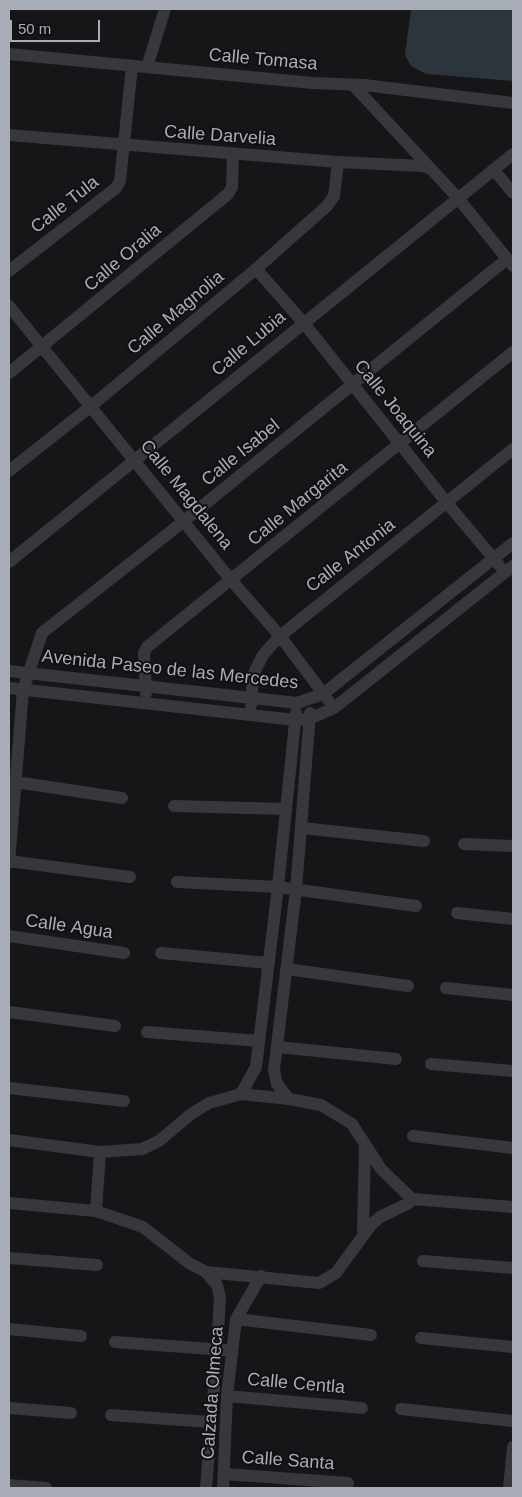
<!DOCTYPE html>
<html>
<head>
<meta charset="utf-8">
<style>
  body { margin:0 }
  #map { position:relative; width:522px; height:1497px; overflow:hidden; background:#161618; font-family:Helvetica,sans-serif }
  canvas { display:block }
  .frame { position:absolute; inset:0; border:10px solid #a8adb8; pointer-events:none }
  .scale { position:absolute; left:10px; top:20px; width:90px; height:22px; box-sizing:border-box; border:2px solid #a8adb8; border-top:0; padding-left:6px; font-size:15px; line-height:18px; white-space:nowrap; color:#a8adb8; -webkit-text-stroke:4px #111113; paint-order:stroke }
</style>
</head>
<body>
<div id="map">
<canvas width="522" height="1497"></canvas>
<div class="frame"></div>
<div class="scale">50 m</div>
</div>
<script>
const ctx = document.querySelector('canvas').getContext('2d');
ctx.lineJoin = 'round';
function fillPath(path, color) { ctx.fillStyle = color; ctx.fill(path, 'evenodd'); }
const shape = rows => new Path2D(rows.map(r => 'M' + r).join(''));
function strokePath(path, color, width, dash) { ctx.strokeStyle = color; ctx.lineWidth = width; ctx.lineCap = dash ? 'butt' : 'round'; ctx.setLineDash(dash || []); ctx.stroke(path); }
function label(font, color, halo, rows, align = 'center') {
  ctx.font = font + ' Helvetica,sans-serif'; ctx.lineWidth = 4; ctx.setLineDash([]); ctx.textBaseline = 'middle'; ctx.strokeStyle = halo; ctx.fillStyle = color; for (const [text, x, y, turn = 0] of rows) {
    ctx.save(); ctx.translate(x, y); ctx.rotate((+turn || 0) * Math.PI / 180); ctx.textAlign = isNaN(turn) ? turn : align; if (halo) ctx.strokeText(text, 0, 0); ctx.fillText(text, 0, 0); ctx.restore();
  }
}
fillPath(shape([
  [411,9,513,9,513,81,426,74,411,66,405,55]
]), '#2c353c');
strokePath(shape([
  [9,54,313,83,364,85,513,103],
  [147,67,165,9],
  [353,85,457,197,513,266],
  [9,135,338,162,422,166,429,168],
  [494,170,513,193],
  [256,269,303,322,447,503,499,565],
  [9,271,116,188,120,181,132,66],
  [9,306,231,580,280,636,328,700],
  [9,373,228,194,232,187,233,154],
  [9,471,90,407,256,269,327,206,334,196,338,162],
  [9,562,513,154],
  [9,671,297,703,323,694,513,543],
  [9,688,295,720,309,719,334,708,513,566],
  [146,693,144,653,147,647,513,352],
  [251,705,253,675,263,655,280,636,513,449],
  [9,781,122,798],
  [174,806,286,809],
  [302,828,424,841],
  [464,844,513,846],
  [9,861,130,877],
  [9,863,23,690,42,633,184,521,507,259],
  [177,882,278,887,416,906],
  [457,913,513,919],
  [9,936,124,953],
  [161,953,268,963],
  [287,969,408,986],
  [446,988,513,995],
  [9,1012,115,1026],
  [147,1032,259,1041],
  [278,1047,396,1059],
  [431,1064,513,1071],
  [9,1088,124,1101],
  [241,1094,256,1067,278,887,296,713],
  [289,1099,277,1084,274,1070,296,890,310,713],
  [413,1136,513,1148],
  [9,1140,100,1152,142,1149,159,1141,191,1114,209,1103,241,1094,289,1099,321,1105,352,1124,381,1169,412,1199],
  [412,1199,513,1207],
  [9,1203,96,1211,143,1227,189,1263,206,1272,217,1285,220,1297,217,1349,206,1488],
  [96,1211,100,1152],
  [363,1232,365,1145],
  [9,1258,97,1265],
  [423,1261,513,1268],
  [206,1272,319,1283,336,1273,371,1225,380,1217,409,1203,412,1199],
  [236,1319,371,1335],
  [9,1329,81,1336],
  [421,1338,513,1347],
  [115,1342,225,1350],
  [227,1396,362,1408],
  [9,1408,71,1413],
  [401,1409,513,1421],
  [111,1415,210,1422],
  [225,1474,348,1483],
  [9,1485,46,1488],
  [223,1488,227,1396,236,1319,261,1276],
  [509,1488,513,1447]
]), '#37383d', 12);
label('18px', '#a8adb8', '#111113', [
  ["Calle Tomasa",263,60,5],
  ["Calle Darvelia",220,136,4],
  ["Calle Tula",65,205,-38],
  ["Calle Oralia",123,258,-40],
  ["Calle Magnolia",176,313,-40],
  ["Calle Lubia",249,344,-40],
  ["Calle Joaquina",395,409,51],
  ["Calle Isabel",241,453,-39],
  ["Calle Magdalena",186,495,51],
  ["Calle Margarita",298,504,-39],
  ["Calle Antonia",351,556,-38],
  ["Avenida Paseo de las Mercedes",170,670,6],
  ["Calle Agua",69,927,8],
  ["Calle Centla",296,1384,5],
  ["Calzada Olmeca",213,1393,-86],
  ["Calle Santa",288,1461,4]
]);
</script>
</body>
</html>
